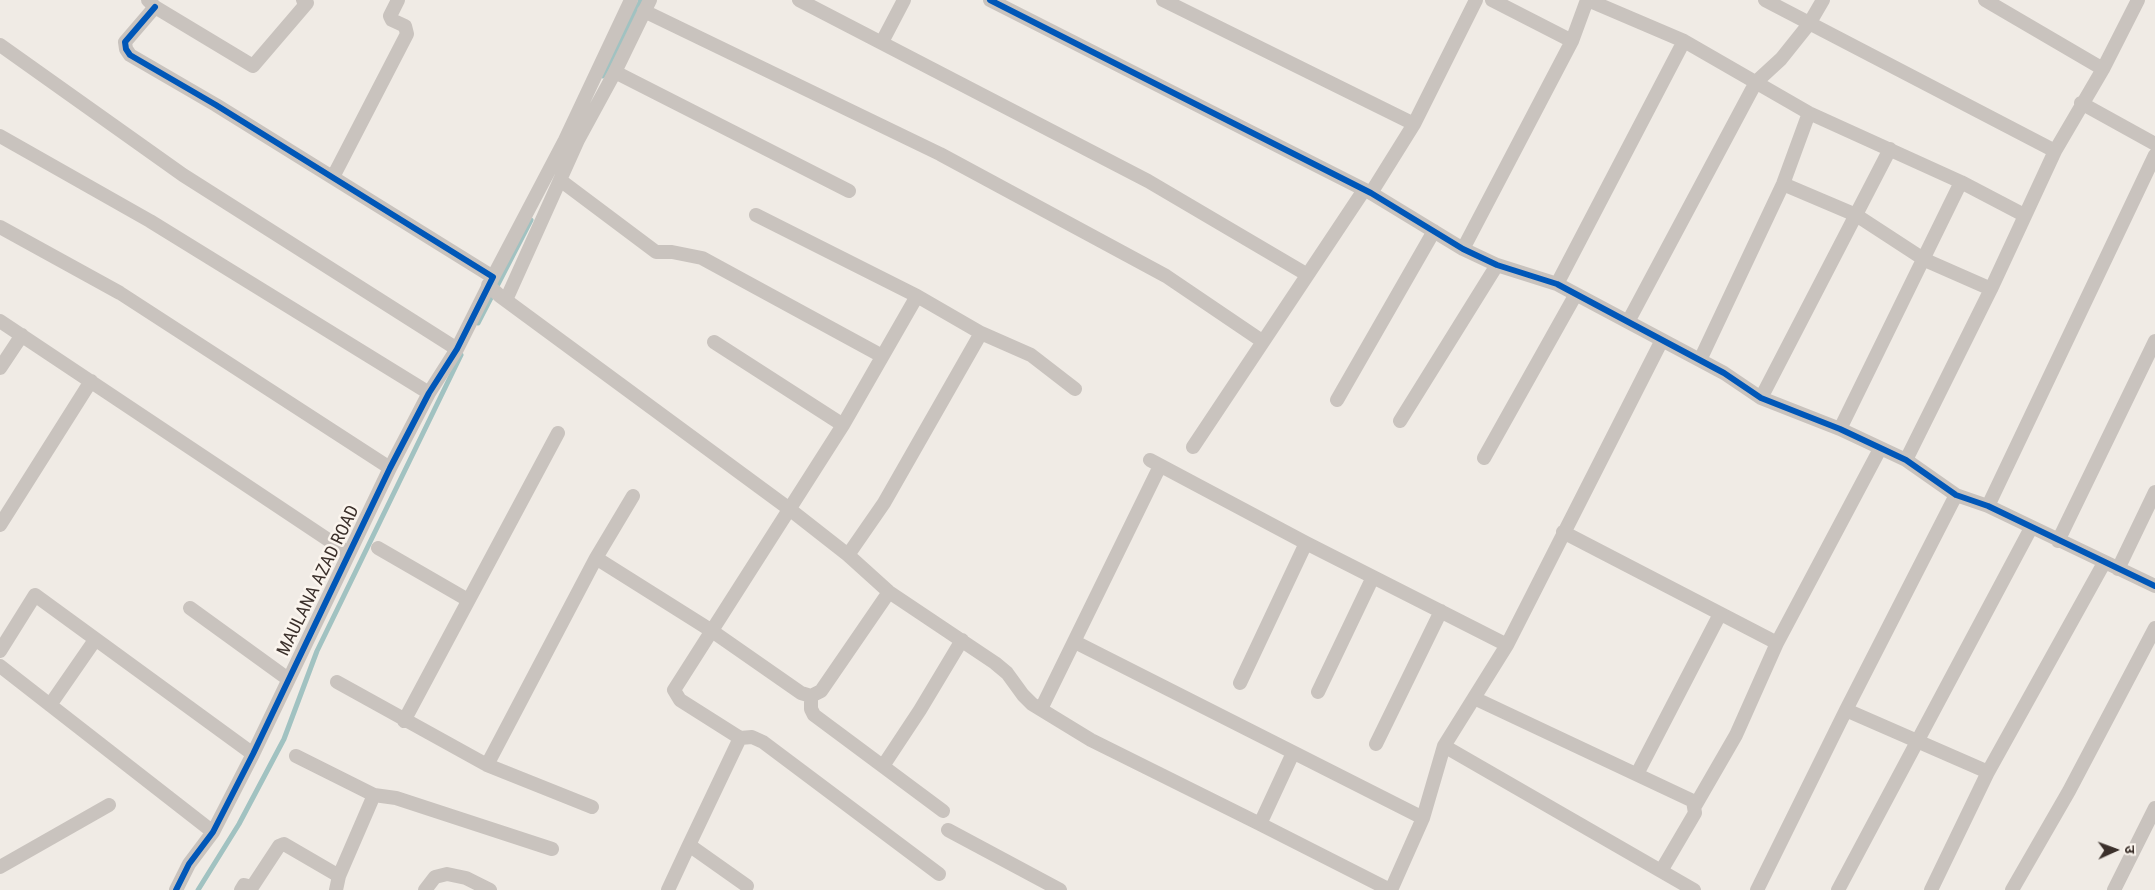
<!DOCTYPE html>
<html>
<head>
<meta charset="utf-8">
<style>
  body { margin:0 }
  #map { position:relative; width:2155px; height:890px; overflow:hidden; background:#f0ebe5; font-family:"Roboto Condensed","Noto Sans Devanagari",sans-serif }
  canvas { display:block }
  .north { position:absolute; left:2090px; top:825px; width:50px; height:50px; -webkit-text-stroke:4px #fbf5ee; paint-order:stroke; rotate:88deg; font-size:14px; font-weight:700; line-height:20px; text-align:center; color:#3b302b }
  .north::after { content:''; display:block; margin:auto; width:18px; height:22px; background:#3b302b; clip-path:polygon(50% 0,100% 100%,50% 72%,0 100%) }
</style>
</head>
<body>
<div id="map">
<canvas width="2155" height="890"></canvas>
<div class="north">उ</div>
</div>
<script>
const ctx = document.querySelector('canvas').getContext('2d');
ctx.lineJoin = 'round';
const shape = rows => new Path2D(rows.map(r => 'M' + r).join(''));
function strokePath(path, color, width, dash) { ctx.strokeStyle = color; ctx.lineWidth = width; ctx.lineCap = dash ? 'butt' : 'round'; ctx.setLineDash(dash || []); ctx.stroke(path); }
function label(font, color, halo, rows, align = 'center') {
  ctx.font = font + ' "Roboto Condensed",sans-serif'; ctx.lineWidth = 5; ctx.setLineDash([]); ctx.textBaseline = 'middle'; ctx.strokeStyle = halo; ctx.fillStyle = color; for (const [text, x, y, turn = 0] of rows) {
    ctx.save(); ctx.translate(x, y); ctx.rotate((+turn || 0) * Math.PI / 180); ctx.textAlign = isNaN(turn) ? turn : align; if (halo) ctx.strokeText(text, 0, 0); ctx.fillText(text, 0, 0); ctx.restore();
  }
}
strokePath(shape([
  [603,76,641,0],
  [478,323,531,220],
  [198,890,239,824,284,739,317,651,461,355]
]), '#a1c2c1', 5);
strokePath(shape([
  [148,0,155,7,253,66,307,3,303,0],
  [799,0,1148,181,1306,274],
  [990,0,1371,193,1463,249,1497,265,1557,284,1724,373,1761,398,1840,429,1906,460,1956,495,1988,506,2155,586],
  [1163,0,1414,124],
  [1492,0,1572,41],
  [1588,0,1684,41,1809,113,1961,182,2024,215],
  [1765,0,2055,151],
  [1985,0,2103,69],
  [155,7,125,42,126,49,130,55,216,105,493,277,457,349,429,393,390,468,253,754,213,832,189,864,176,890],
  [644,11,940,154,1166,276,1262,341],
  [882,42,904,0],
  [0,45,183,175,457,349],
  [615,72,849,191],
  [2081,103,2155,144],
  [0,136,150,221,429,393],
  [333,177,407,34,405,26,392,20,390,16,398,0],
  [560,180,656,252,672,252,702,258,882,356],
  [1783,184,1856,215,1925,260,1991,289],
  [1371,193,1414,124,1476,0],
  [756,215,917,296,843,425,674,690,680,700,740,738,752,737,763,742,939,874],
  [0,227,120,293,390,468],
  [1463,249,1572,41,1587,0],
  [493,277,565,140,631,0],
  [1557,284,1684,41],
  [488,285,500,296,788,508,848,555,889,592,995,663,1007,673,1023,695,1032,704,1091,740,1260,824],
  [506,300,578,140,615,72,650,0],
  [1629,320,1756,82,1781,59,1809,24,1823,0],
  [0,321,348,553],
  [981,333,1031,355,1075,389],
  [714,342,843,425],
  [1700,360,1783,184,1809,113],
  [0,368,22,335],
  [1761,398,1890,149],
  [1337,400,1434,231],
  [1400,421,1497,265],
  [1840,429,1961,182],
  [1193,447,1364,190],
  [1484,458,1576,294],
  [1150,460,1306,543,1507,645,1662,340],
  [1906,460,1991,289,2055,151,2103,69,2138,0],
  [1988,506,2155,155],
  [0,525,91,381],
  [1563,532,1777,643],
  [2058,541,2155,341],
  [378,548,468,600],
  [848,555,884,503,981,333,917,296],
  [596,558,712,631,801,693,811,696,821,691,889,592],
  [2118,569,2155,492],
  [190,608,288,679],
  [1075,642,1423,818],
  [0,651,35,595,253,754],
  [0,666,213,832],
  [337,682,487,765,592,807],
  [1240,683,1306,543],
  [1318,692,1373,577],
  [811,696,811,709,814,715,943,811],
  [1474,698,1693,801,1695,813,1661,871],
  [50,705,95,640],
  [1041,709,1160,466],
  [1846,710,1988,772],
  [404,721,558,433],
  [1376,744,1441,611],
  [1444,746,1694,890],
  [1293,753,1260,824,1390,890],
  [296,756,374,795,396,798,552,849],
  [487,765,596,558,633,496],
  [883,766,920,710,962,640],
  [1637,774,1720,614],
  [1695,806,1736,735,1777,643,1880,449],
  [948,830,1060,890],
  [689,845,740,738],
  [0,867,109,805],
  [241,890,244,885,252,887,279,846,284,844,339,876],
  [336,890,339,876,374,795],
  [425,890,435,877,447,874,466,878,490,890],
  [668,890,689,845,747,886],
  [1391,890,1423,818,1444,746,1507,645],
  [1757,890,1846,710,1956,495],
  [1838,890,2031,528],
  [1931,890,1988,772,2104,563],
  [2012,890,2069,791,2155,628],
  [2114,890,2155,808]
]), '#c9c3be', 14);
strokePath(shape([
  [990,0,1371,193,1463,249,1497,265,1557,284,1724,373,1761,398,1840,429,1906,460,1956,495,1988,506,2155,586],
  [155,7,125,42,126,49,130,55,216,105,493,277,457,349,429,393,390,468,253,754,213,832,189,864,176,890]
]), '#0057b8', 6);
label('18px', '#3b302b', '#fbf5ee', [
  ["MAULANA AZAD ROAD",319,581,-64]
]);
</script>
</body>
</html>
